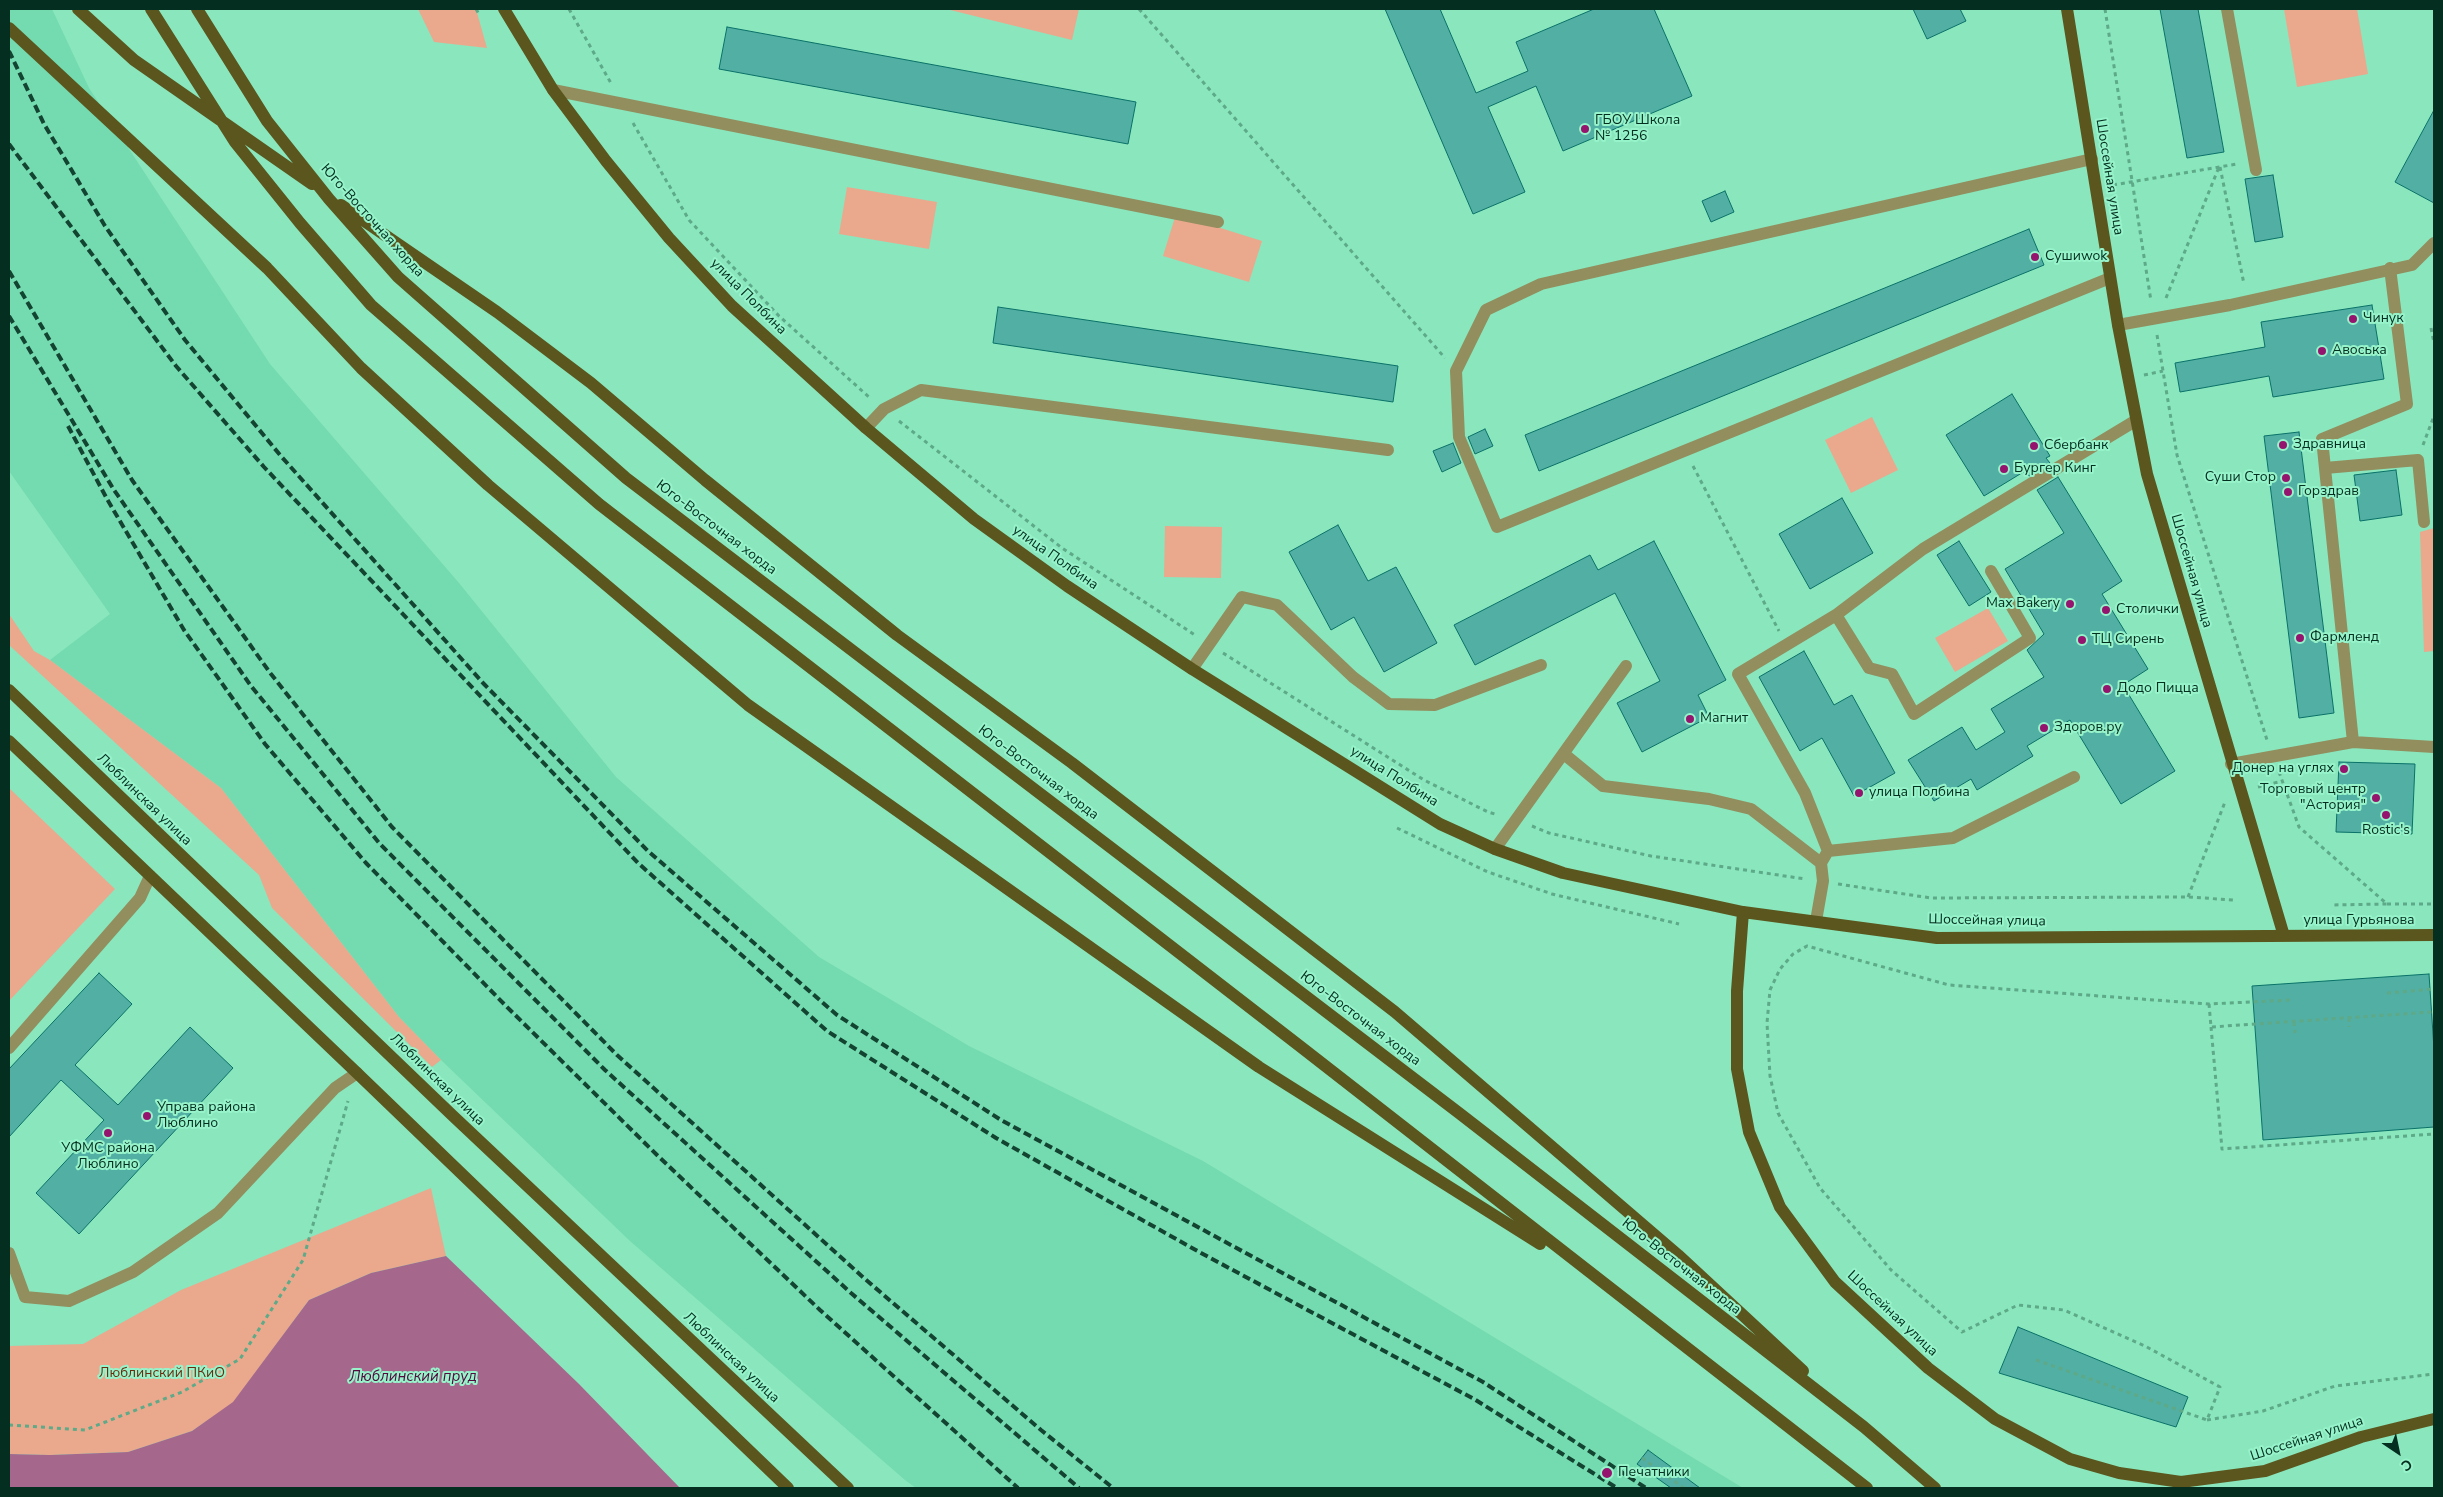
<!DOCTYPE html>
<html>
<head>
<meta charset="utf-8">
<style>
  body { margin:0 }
  #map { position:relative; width:2443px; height:1497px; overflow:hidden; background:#89e6bd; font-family:"Nunito Sans",sans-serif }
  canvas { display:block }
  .frame { position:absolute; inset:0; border:10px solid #042e1f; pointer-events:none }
  .north { position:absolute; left:2373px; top:1427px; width:50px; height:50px; -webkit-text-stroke:4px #96f3ca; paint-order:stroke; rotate:146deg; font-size:14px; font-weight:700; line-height:20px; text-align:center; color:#042e1f }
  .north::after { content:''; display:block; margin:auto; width:18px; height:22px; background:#042e1f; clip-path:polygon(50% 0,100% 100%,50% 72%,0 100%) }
</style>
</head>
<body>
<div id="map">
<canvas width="2443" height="1497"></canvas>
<div class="frame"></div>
<div class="north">С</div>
</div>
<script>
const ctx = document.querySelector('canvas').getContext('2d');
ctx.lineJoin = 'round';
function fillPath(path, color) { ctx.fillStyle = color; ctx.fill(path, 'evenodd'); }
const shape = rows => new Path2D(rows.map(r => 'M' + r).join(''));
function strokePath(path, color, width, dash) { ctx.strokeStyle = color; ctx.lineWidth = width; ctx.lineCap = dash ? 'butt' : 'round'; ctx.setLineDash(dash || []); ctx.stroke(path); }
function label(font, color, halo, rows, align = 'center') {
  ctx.font = font + ' "Nunito Sans",sans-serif'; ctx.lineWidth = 4; ctx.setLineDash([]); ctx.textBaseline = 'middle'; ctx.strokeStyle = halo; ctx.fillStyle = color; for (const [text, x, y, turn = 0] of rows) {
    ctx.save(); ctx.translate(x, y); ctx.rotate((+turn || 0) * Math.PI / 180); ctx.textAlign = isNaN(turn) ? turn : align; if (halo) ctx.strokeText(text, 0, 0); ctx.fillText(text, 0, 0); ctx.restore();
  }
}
fillPath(shape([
  [9,9,52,9,89,88,270,364,459,583,616,777,819,957,969,1046,1203,1161,1743,1488,916,1488,905,1480,630,1241,441,1060,399,1017,221,788,50,660,110,614,9,471]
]), '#74daaf');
fillPath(shape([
  [418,9,476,9,487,48,434,42],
  [946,9,1079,9,1072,40],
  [2284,9,2357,9,2368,74,2297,87],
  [847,187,937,202,929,249,839,234],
  [1176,214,1262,241,1249,282,1163,256],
  [1872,417,1898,470,1851,493,1825,440],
  [1165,526,1222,527,1221,578,1164,577],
  [2434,528,2434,651,2424,652,2420,532],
  [1988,608,2008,641,1955,672,1935,638],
  [9,614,34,651,50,660,221,788,399,1017,441,1060,432,1067,272,908,259,875,9,645],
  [9,788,115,889,9,1001],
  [431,1188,446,1256,371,1273,309,1300,233,1403,192,1431,128,1452,50,1455,9,1454,9,1346,83,1344,181,1290]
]), '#eaa98d');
fillPath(shape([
  [446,1256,579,1384,680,1488,9,1488,9,1454,50,1455,128,1452,192,1431,233,1402,309,1300,371,1273]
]), '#a5688c');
const building = shape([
  [1385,9,1440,9,1476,93,1528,71,1516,42,1594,9,1654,9,1692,96,1563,151,1536,86,1488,107,1525,192,1473,214,1385,9],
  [1913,9,1960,9,1966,21,1927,39,1913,9],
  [2160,9,2198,9,2224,152,2187,158,2160,9],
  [727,27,1136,102,1128,144,719,69,727,27],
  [2434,110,2434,203,2395,182,2434,110],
  [2273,175,2283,237,2255,242,2245,179,2273,175],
  [1725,191,1734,212,1711,222,1702,201,1725,191],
  [2029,229,2044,265,1539,471,1525,435,2029,229],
  [2372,305,2384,379,2273,397,2269,376,2180,392,2175,363,2265,347,2261,322,2372,305],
  [998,307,1398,366,1393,402,993,343,998,307],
  [2012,394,2050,456,2046,458,2050,463,2029,476,2025,471,1984,496,1946,435,2012,394],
  [1485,429,1493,446,1475,454,1468,437,1485,429],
  [2299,432,2334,713,2299,718,2264,436,2299,432],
  [1453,443,1461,463,1442,472,1433,451,1453,443],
  [2396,470,2402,515,2360,521,2354,475,2396,470],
  [2058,477,2122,581,2102,594,2148,669,2123,685,2175,771,2121,804,2070,720,2027,746,2033,756,1977,790,1971,779,1934,801,1908,760,1962,727,1976,750,2005,732,1991,709,2044,677,2027,650,2044,634,2005,569,2064,533,2037,490,2058,477],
  [1842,498,1873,553,1810,589,1779,534,1842,498],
  [1338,525,1368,581,1396,567,1437,643,1384,672,1354,617,1331,630,1289,552,1338,525],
  [1654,541,1726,680,1698,695,1709,717,1642,752,1617,703,1660,681,1615,593,1475,665,1454,625,1590,555,1598,570,1654,541],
  [1959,541,1991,592,1969,606,1937,555,1959,541],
  [1804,651,1834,705,1852,695,1895,773,1854,796,1822,738,1800,751,1759,677,1804,651],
  [2339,762,2415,764,2412,834,2336,832,2339,762],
  [99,973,132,1004,75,1065,118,1105,190,1027,233,1068,79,1234,36,1193,104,1120,61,1080,9,1137,9,1069,99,973],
  [2429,974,2434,1049,2434,1127,2263,1140,2252,986,2429,974],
  [2018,1327,2188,1397,2176,1427,1999,1373,2018,1327],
  [1648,1450,1700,1488,1671,1488,1637,1464,1648,1450]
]);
fillPath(building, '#52afa3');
strokePath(building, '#0a7168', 1);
strokePath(shape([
  [476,9,479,14],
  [569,9,612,85],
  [1139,9,1445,358],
  [2105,9,2151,301],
  [633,123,689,220,779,316,870,398],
  [2220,167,2244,284],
  [2113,185,2237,164],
  [2166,298,2219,167],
  [2431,328,2434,343],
  [2157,335,2177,455,2267,740],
  [2144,375,2163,371],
  [899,421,1062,548,1195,635],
  [2423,445,2434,416],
  [1693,466,1779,631],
  [1223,653,1424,780,1488,812,1498,815],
  [2279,772,2299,827,2387,904,2331,905],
  [2258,787,2283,781],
  [1532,826,1549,833,1651,856,1805,879],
  [1397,828,1488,872,1552,894,1679,924],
  [1838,884,1931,898,2188,897,2234,900],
  [2188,897,2225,802],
  [2387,904,2434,904],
  [2387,993,2434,989],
  [2209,1004,2211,1027,2432,1012,2434,1010],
  [2349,1018,2349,1027],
  [2294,1022,2295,1033],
  [2211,1027,2222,1149,2434,1134],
  [2036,1360,2207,1420,2220,1387,2145,1346,2064,1310,2018,1305,1962,1332,1891,1270,1820,1188,1778,1113,1770,1076,1767,1023,1770,990,1780,969,1793,954,1807,946,1949,985,2209,1004,2291,1000],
  [2207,1420,2263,1411,2335,1386,2434,1374],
  [9,1425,85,1430,182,1392,240,1359,303,1260,348,1101],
  [1642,1458,1684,1488]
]), '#5da988', 3, [4, 4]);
strokePath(shape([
  [2227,9,2256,170],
  [553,90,1218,222],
  [2092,159,1541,284,1486,310,1456,371,1459,437,1497,527,2110,278],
  [2390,268,2407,404,2322,439,2353,742,2434,747],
  [2118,325,2230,305,2412,265,2434,243],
  [866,428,884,409,921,390,1388,450],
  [2325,468,2418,460,2424,522],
  [1836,615,1869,668,1892,674,1914,714,2030,638,1991,571],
  [1192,669,1242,597,1277,605,1353,677,1389,704,1435,705,1541,665],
  [1564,754,1603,786,1709,799,1751,809,1821,863],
  [2231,764,2353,742],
  [1495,849,1626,666],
  [1828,851,1953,838,2074,777],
  [1816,921,1823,881,1821,863,1828,851,1805,793,1738,674,1836,615,1923,549,2135,421],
  [9,1048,140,898,150,876],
  [9,1253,25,1297,69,1301,133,1272,218,1213,335,1088,357,1073]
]), '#928e5d', 12);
strokePath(shape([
  [78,9,134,60,312,184],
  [151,9,235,142,300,223,371,305,599,504,1301,1047,1867,1488],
  [197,9,267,121,329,199,398,277,626,478,1459,1113,1864,1427,1935,1488],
  [504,9,553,90,606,161,669,238,732,306,866,428,974,519,1067,586,1192,669,1440,824,1495,849,1563,873,1743,912,1937,938,2434,935],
  [2067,9,2118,325,2147,474,2284,936],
  [9,28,267,268,361,368,488,485,748,705,1259,1067,1540,1244],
  [341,205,497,312,591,383,705,480,897,635,1072,763,1395,1012,1678,1255,1803,1371],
  [9,690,452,1115,848,1488],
  [9,741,357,1073,788,1488],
  [1743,912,1737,991,1737,1069,1749,1132,1780,1207,1835,1282,1928,1368,1995,1419,2070,1459,2119,1473,2181,1482,2265,1471,2361,1437,2434,1419]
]), '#5b561d', 12);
strokePath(shape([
  [9,51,44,124,105,226,185,340,280,455,483,683,648,851,837,1015,1001,1120,1483,1382,1646,1488],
  [9,144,176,366,264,467,638,863,827,1031,996,1138,1201,1253,1474,1399,1617,1488],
  [9,271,132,480,271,674,392,827,617,1055,865,1279,1041,1430,1113,1488],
  [9,316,114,490,251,686,380,844,605,1070,851,1293,1079,1488],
  [68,426,107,499,184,630,265,744,366,863,506,1006,657,1155,820,1310,1018,1488]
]), '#134331', 4, [8, 4]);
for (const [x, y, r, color] of [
  [1585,129,5,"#94146e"],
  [2035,257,5,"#94146e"],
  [2353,319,5,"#94146e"],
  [2322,351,5,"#94146e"],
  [2283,445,5,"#94146e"],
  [2034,446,5,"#94146e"],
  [2004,469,5,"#94146e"],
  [2286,478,5,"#94146e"],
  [2288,492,5,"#94146e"],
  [2070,604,5,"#94146e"],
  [2106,610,5,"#94146e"],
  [2300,638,5,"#94146e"],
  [2082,640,5,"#94146e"],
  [2107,689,5,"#94146e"],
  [1690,719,5,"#94146e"],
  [2044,728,5,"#94146e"],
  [2344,769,5,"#94146e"],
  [1859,793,5,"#94146e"],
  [2376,798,5,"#94146e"],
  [2386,815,5,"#94146e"],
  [147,1116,5,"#94146e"],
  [108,1133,5,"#94146e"],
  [1607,1473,6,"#94146e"]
]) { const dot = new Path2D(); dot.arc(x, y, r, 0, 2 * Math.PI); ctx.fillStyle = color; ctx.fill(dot); strokePath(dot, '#96f3ca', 2); }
label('14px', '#042e1f', '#96f3ca', [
  ["ГБОУ Школа",1595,121],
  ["№ 1256",1595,137],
  ["Сушиwok",2045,257],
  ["Чинук",2363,319],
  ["Авоська",2332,351],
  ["Здравница",2293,445],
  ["Сбербанк",2044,446],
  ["Бургер Кинг",2014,469],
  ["Суши Стор",2276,478,"right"],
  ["Горздрав",2298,492],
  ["Max Bakery",2060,604,"right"],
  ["Столички",2116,610],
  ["Фармленд",2310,638],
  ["ТЦ Сирень",2092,640],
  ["Додо Пицца",2117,689],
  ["Магнит",1700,719],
  ["Здоров.ру",2054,728],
  ["Донер на углях",2334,769,"right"],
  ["Торговый центр",2366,790,"right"],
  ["\"Астория\"",2366,806,"right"],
  ["улица Полбина",1869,793],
  ["Rostic's",2386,831,"center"],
  ["Управа района",157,1108],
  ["Люблино",157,1124],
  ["УФМС района",108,1149,"center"],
  ["Люблино",108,1165,"center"],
  ["Печатники",1618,1473]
], 'left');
label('14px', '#042e1f', '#96f3ca', [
  ["Шоссейная улица",2109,177,81],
  ["Юго-Восточная хорда",372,221,48],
  ["улица Полбина",748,297,45],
  ["Юго-Восточная хорда",716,528,37],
  ["улица Полбина",1055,558,35],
  ["Шоссейная улица",2191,571,74],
  ["Юго-Восточная хорда",1038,773,37],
  ["улица Полбина",1394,777,32],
  ["Люблинская улица",144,800,44],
  ["Шоссейная улица",1987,921,1],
  ["улица Гурьянова",2359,921],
  ["Юго-Восточная хорда",1360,1019,37],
  ["Люблинская улица",437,1080,44],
  ["Юго-Восточная хорда",1681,1267,38],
  ["Шоссейная улица",1892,1314,43],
  ["Люблинская улица",731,1358,43],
  ["Шоссейная улица",2307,1439,-18]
]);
label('14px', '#6a2e0f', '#96f3ca', [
  ["Люблинский ПКиО",162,1374]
]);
label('italic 15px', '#55093e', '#96f3ca', [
  ["Люблинский пруд",413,1377]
]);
</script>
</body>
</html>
